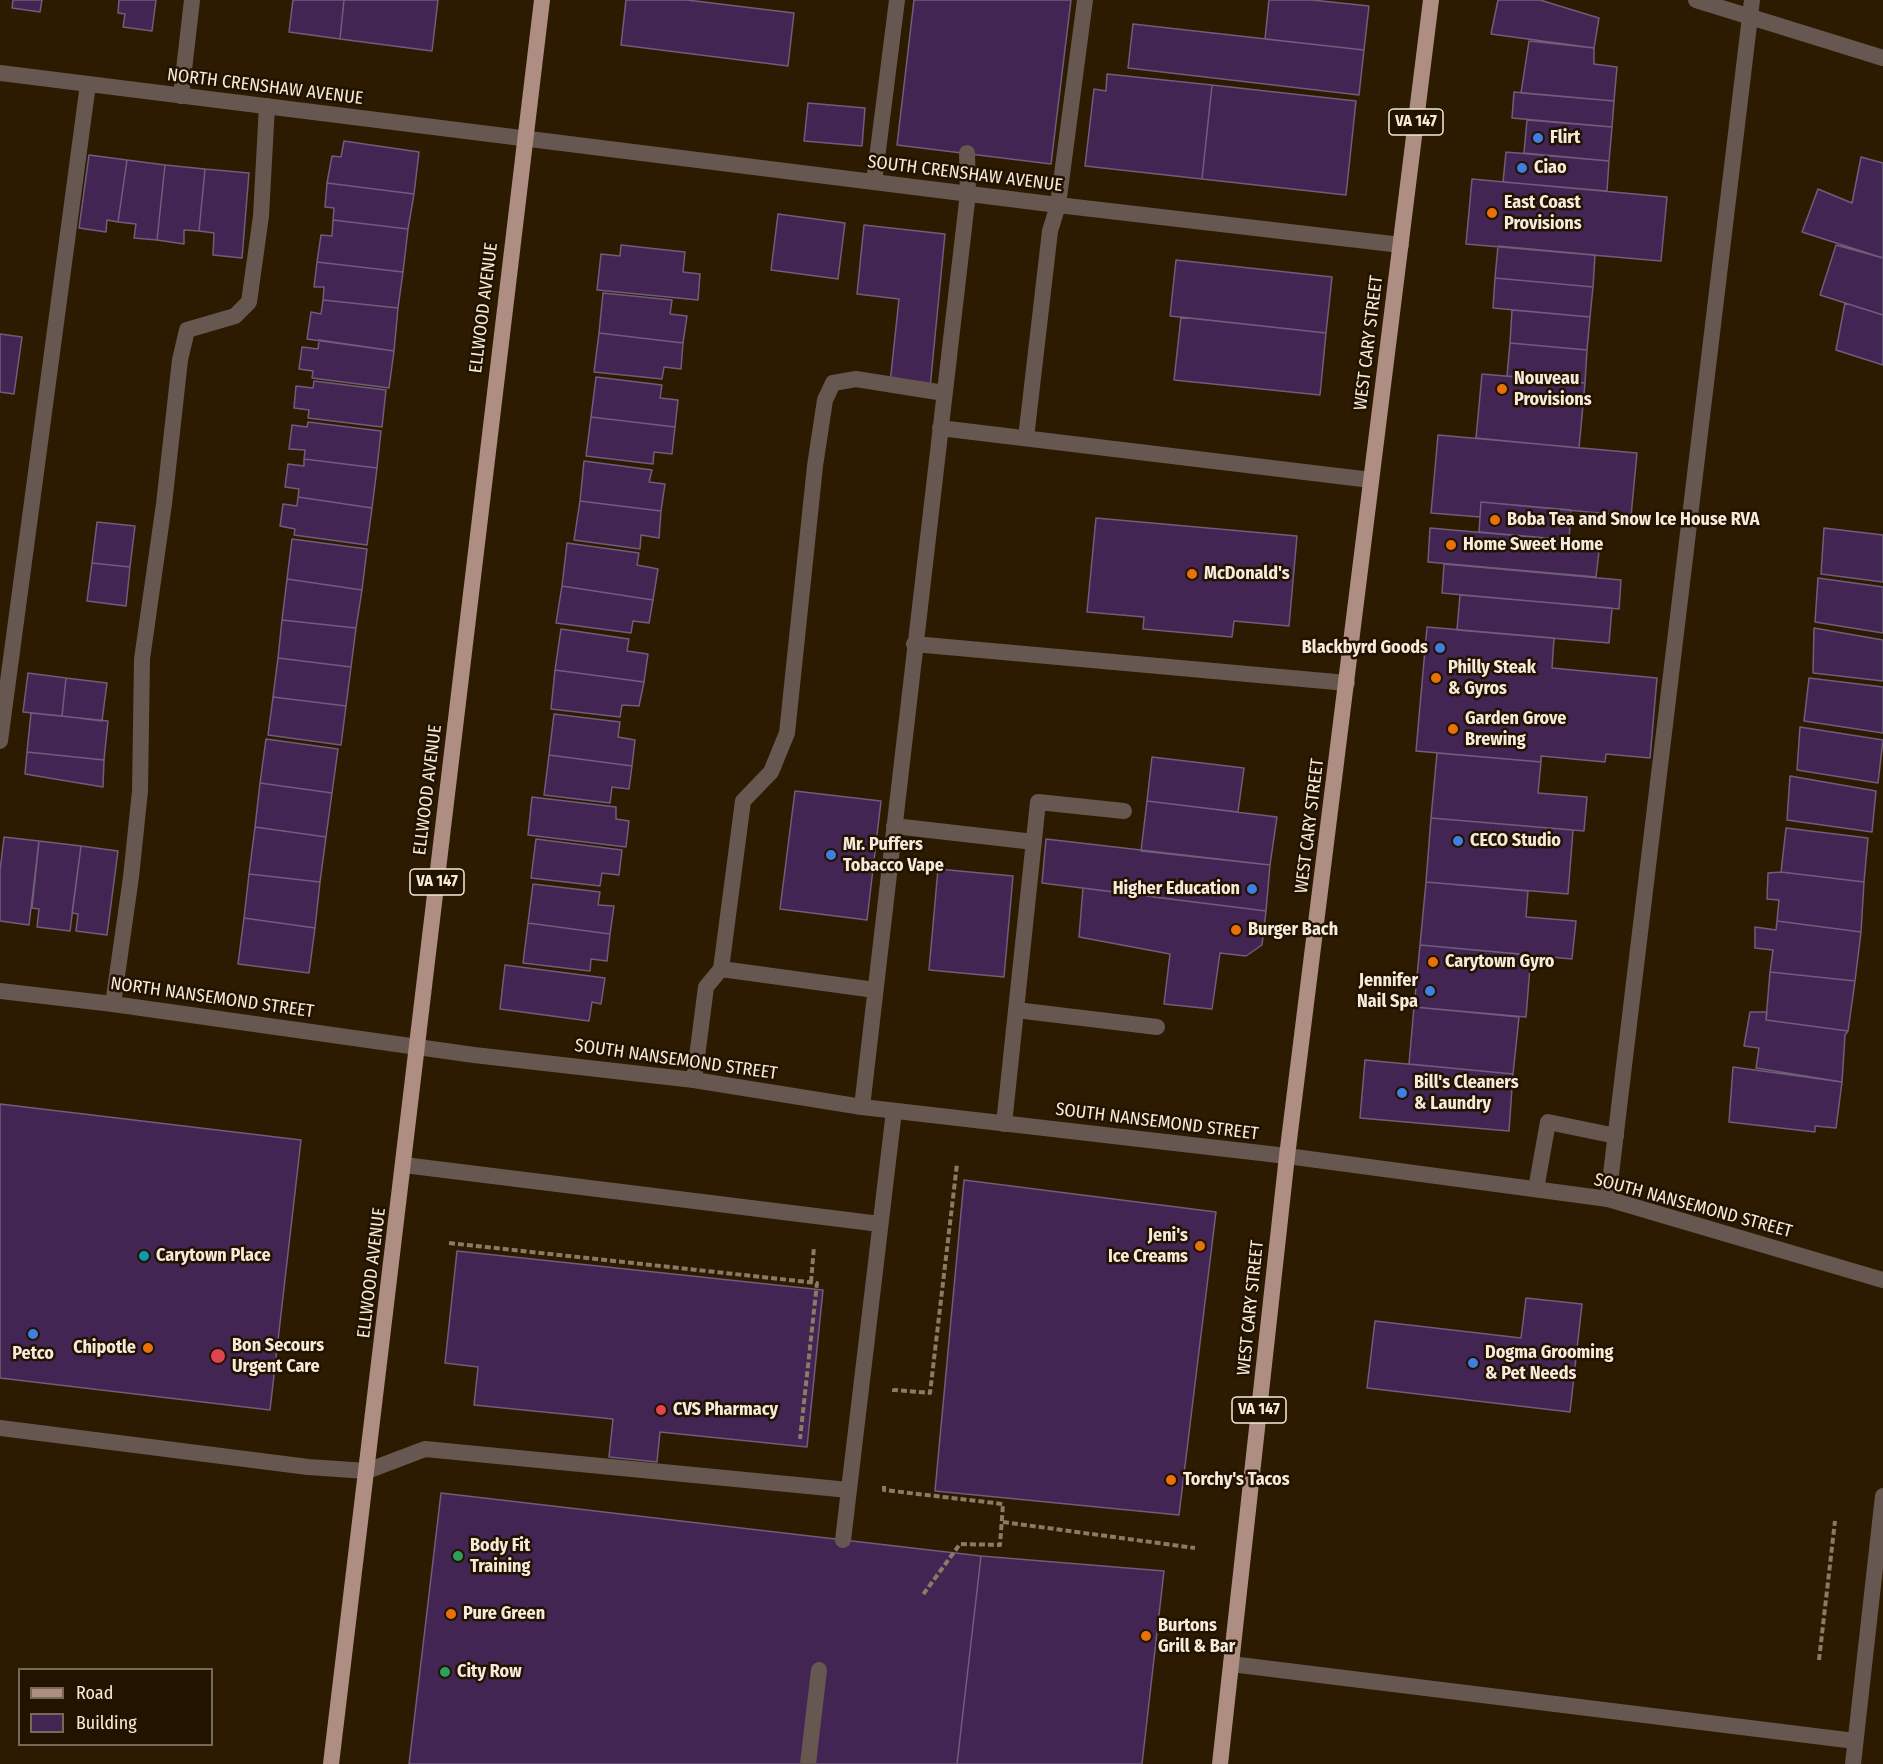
<!DOCTYPE html>
<html>
<head>
<meta charset="utf-8">
<style>
  body { margin:0 }
  #map { position:relative; width:1883px; height:1764px; overflow:hidden; background:#2c1b00; font-family:"Fira Sans Condensed",sans-serif }
  canvas { display:block }
  .legend { position:absolute; left:18px; top:1668px; width:195px; height:78px; box-sizing:border-box; background:#221200; border:2px solid #776957; margin:0; padding:8px 10px; list-style:none; font-size:18px; color:#f6ebda }
  .legend li { display:flex; align-items:center; gap:12px; height:30px }
  .legend b { width:30px; border:2px solid #776957 }
</style>
</head>
<body>
<div id="map">
<canvas width="1883" height="1764"></canvas>
<ul class="legend">
<li><b style="height:8px;background:#ae8e83"></b>Road</li>
<li><b style="height:16px;background:#432554"></b>Building</li>
</ul>
</div>
<script>
const ctx = document.querySelector('canvas').getContext('2d');
ctx.lineJoin = 'round';
function fillPath(path, color) { ctx.fillStyle = color; ctx.fill(path, 'evenodd'); }
const shape = rows => new Path2D(rows.map(r => 'M' + r).join(''));
function strokePath(path, color, width, dash) { ctx.strokeStyle = color; ctx.lineWidth = width; ctx.lineCap = dash ? 'butt' : 'round'; ctx.setLineDash(dash || []); ctx.stroke(path); }
function label(font, color, halo, rows, align = 'center') {
  ctx.font = font + ' "Fira Sans Condensed",sans-serif'; ctx.lineWidth = 5; ctx.setLineDash([]); ctx.textBaseline = 'middle'; ctx.strokeStyle = halo; ctx.fillStyle = color; for (const [text, x, y, turn = 0] of rows) {
    ctx.save(); ctx.translate(x, y); ctx.rotate((+turn || 0) * Math.PI / 180); ctx.textAlign = isNaN(turn) ? turn : align; if (halo) ctx.strokeText(text, 0, 0); ctx.fillText(text, 0, 0); ctx.restore();
  }
}
const building = shape([
  [13,0,42,0,40,12,12,8,13,0],
  [119,0,156,0,152,31,123,27,125,14,118,13,119,0],
  [293,0,344,0,340,39,289,32,293,0],
  [344,0,438,0,432,51,340,39,344,0],
  [626,0,687,0,794,13,788,66,621,45,626,0],
  [914,0,1071,0,1051,164,897,145,914,0],
  [1269,0,1312,0,1369,6,1364,50,1265,39,1269,0],
  [1498,0,1540,0,1599,18,1594,48,1491,34,1498,0],
  [1133,24,1364,50,1359,95,1128,68,1133,24],
  [1529,41,1594,48,1594,64,1617,67,1614,101,1521,93,1529,41],
  [1107,74,1212,85,1202,179,1085,166,1094,89,1106,91,1107,74],
  [1212,85,1356,101,1346,195,1202,179,1212,85],
  [1514,92,1614,101,1612,127,1512,118,1514,92],
  [808,103,865,108,862,146,804,141,808,103],
  [1527,120,1612,127,1609,161,1524,153,1527,120],
  [344,141,419,152,414,194,327,183,332,156,341,157,344,141],
  [1506,152,1609,161,1607,191,1503,182,1506,152],
  [89,155,127,160,118,222,107,220,106,232,79,228,89,155],
  [1861,157,1883,163,1883,258,1802,232,1818,189,1852,203,1861,157],
  [127,160,165,165,157,240,134,238,136,224,118,222,127,160],
  [165,165,205,169,199,231,184,230,184,244,157,240,165,165],
  [205,169,249,173,242,258,213,255,214,233,199,231,205,169],
  [1472,179,1667,197,1661,261,1466,244,1472,179],
  [327,183,414,194,408,229,333,220,334,208,325,207,327,183],
  [778,214,845,223,838,279,771,270,778,214],
  [333,220,408,229,403,272,317,262,321,235,332,236,333,220],
  [864,225,945,234,930,388,890,383,899,299,857,294,864,225],
  [621,245,685,252,683,272,700,274,698,300,597,290,601,254,620,256,621,245],
  [1836,245,1883,258,1883,315,1820,295,1836,245],
  [1498,246,1595,255,1593,287,1495,278,1498,246],
  [1176,260,1332,277,1326,333,1170,316,1176,260],
  [317,262,403,272,398,308,323,300,324,287,314,287,317,262],
  [1495,278,1593,287,1590,317,1493,308,1495,278],
  [603,293,672,300,670,314,687,316,683,343,599,333,603,293],
  [323,300,398,308,394,351,307,339,311,312,321,314,323,300],
  [1845,303,1883,315,1883,365,1836,350,1845,303],
  [1512,310,1590,317,1587,350,1510,343,1512,310],
  [1181,317,1326,333,1320,395,1174,380,1181,317],
  [599,333,683,343,681,369,664,367,662,379,594,372,599,333],
  [0,334,22,337,14,394,0,392,0,334],
  [319,340,394,351,389,388,312,378,313,371,299,369,302,347,318,349,319,340],
  [1510,343,1587,350,1585,383,1507,376,1510,343],
  [1482,374,1585,383,1579,448,1476,438,1482,374],
  [596,377,662,385,660,398,678,400,675,427,591,417,596,377],
  [314,381,386,390,382,427,308,418,309,410,294,408,296,386,313,388,314,381],
  [591,417,675,427,672,454,654,452,653,464,586,456,591,417],
  [308,422,381,431,377,468,304,459,305,450,289,449,292,425,307,427,308,422],
  [1438,435,1637,453,1631,516,1481,502,1480,517,1431,513,1438,435],
  [304,459,377,468,372,508,298,497,299,489,285,487,288,464,304,466,304,459],
  [584,461,652,470,649,482,665,484,661,511,580,501,584,461],
  [298,497,372,508,367,545,294,535,295,529,280,526,283,504,297,506,298,497],
  [580,501,661,511,659,538,641,535,640,549,574,540,580,501],
  [1481,502,1571,510,1569,540,1479,532,1481,502],
  [1096,518,1297,536,1289,626,1234,621,1232,637,1143,629,1144,617,1087,612,1096,518],
  [97,522,135,526,130,567,92,563,97,522],
  [1430,528,1600,543,1596,577,1428,562,1430,528],
  [1824,528,1883,535,1883,582,1821,574,1824,528],
  [292,539,367,549,362,590,287,579,292,539],
  [567,543,639,553,637,565,658,569,653,600,562,586,567,543],
  [92,563,130,567,126,606,87,601,92,563],
  [1444,564,1621,580,1619,609,1442,593,1444,564],
  [1818,578,1883,587,1883,633,1815,622,1818,578],
  [287,579,362,590,356,628,282,620,287,579],
  [562,586,653,600,649,623,633,621,631,633,556,623,562,586],
  [1460,595,1612,608,1609,643,1457,630,1460,595],
  [282,620,356,628,351,667,278,658,282,620],
  [1427,627,1554,638,1552,668,1657,678,1650,758,1606,754,1605,762,1541,756,1541,762,1416,751,1427,627],
  [1814,628,1883,640,1883,681,1813,673,1814,628],
  [561,629,629,639,627,651,648,654,644,682,555,670,561,629],
  [278,658,351,667,346,706,273,697,278,658],
  [555,670,644,682,639,706,622,705,620,717,551,709,555,670],
  [28,673,66,678,62,716,23,712,28,673],
  [66,678,107,683,102,721,62,716,66,678],
  [1809,678,1883,687,1883,733,1804,721,1809,678],
  [273,697,346,706,341,745,268,735,273,697],
  [31,713,108,721,104,760,27,752,31,713],
  [554,714,620,722,618,737,635,740,632,766,549,755,554,714],
  [1800,727,1883,740,1878,783,1797,770,1800,727],
  [266,739,338,749,332,793,260,783,266,739],
  [27,752,104,760,103,787,25,774,27,752],
  [1437,753,1541,762,1538,793,1587,797,1584,831,1431,818,1437,753],
  [549,755,632,766,629,789,612,787,610,803,544,795,549,755],
  [1152,757,1244,768,1238,812,1147,801,1152,757],
  [1790,776,1876,791,1872,832,1787,820,1790,776],
  [260,783,332,793,326,837,255,827,260,783],
  [795,791,881,801,867,920,780,909,795,791],
  [532,797,616,807,616,819,629,821,626,847,528,835,532,797],
  [1147,801,1277,817,1270,865,1141,851,1147,801],
  [1431,818,1573,830,1568,894,1426,882,1431,818],
  [255,827,326,837,320,882,249,874,255,827],
  [1786,828,1868,838,1864,882,1781,872,1786,828],
  [4,837,39,841,29,925,0,921,0,871,4,837],
  [536,839,622,850,619,875,602,873,600,886,531,878,536,839],
  [1046,839,1270,865,1266,911,1042,883,1046,839],
  [39,841,81,846,70,931,37,927,39,909,32,908,39,841],
  [81,846,118,851,107,935,76,931,78,914,72,913,81,846],
  [938,869,1013,876,1004,977,929,970,938,869],
  [1781,872,1864,882,1861,932,1777,921,1779,900,1767,899,1768,873,1781,872],
  [249,874,320,882,315,928,244,918,249,874],
  [1426,882,1528,891,1526,917,1576,921,1572,959,1420,945,1426,882],
  [533,884,600,892,598,905,614,906,610,934,528,923,533,884],
  [1083,888,1266,911,1262,945,1246,956,1220,953,1212,1009,1164,1004,1170,954,1079,937,1083,888],
  [244,918,315,928,309,973,238,964,244,918],
  [1777,921,1861,932,1855,981,1770,972,1773,950,1755,948,1755,927,1776,930,1777,921],
  [528,923,610,934,607,961,591,959,590,971,523,963,528,923],
  [1420,945,1531,955,1526,1017,1414,1007,1420,945],
  [505,965,605,978,601,1004,592,1002,589,1021,500,1009,505,965],
  [1770,972,1855,981,1848,1031,1766,1020,1770,972],
  [1414,1007,1519,1017,1513,1074,1409,1064,1414,1007],
  [1750,1012,1767,1012,1766,1020,1848,1031,1845,1035,1842,1082,1756,1068,1759,1048,1744,1046,1750,1012],
  [1365,1060,1513,1074,1509,1131,1360,1118,1365,1060],
  [1733,1067,1842,1082,1836,1128,1815,1126,1815,1132,1729,1122,1733,1067],
  [0,1104,301,1140,270,1410,0,1378,0,1104],
  [964,1180,1216,1212,1179,1515,935,1491,964,1180],
  [457,1251,823,1290,807,1447,660,1432,657,1462,609,1457,613,1419,474,1405,478,1367,445,1363,457,1251],
  [1526,1298,1582,1304,1570,1412,1367,1388,1375,1321,1521,1338,1526,1298],
  [441,1493,981,1556,957,1764,409,1764,441,1493],
  [981,1556,1164,1571,1142,1764,957,1764,981,1556]
]);
fillPath(building, '#432554');
strokePath(building, '#6f5e7a', 1.5);
strokePath(shape([
  [449,1243,817,1283,800,1439],
  [811,1282,814,1247],
  [894,1392,894,1390,930,1393,957,1164],
  [884,1486,884,1490,1003,1504,1000,1545,960,1544,922,1596],
  [1003,1522,1195,1548],
  [1819,1660,1835,1521]
]), '#897b64', 4, [6, 3]);
strokePath(shape([
  [181,96,192,0],
  [874,182,897,0],
  [940,428,1371,480],
  [1026,438,1050,231,1058,205,1085,0],
  [914,644,1347,683],
  [0,741,88,84],
  [894,826,1034,842],
  [721,969,743,801,771,772,787,733,815,466,825,400,833,383,856,379,944,393],
  [113,1004,131,877,140,791,142,659,164,504,180,360,187,330,235,316,249,302,261,216,267,106],
  [1016,1010,1157,1027],
  [694,1080,706,987,721,969,875,990],
  [862,1107,968,193,967,153],
  [1004,1124,1038,802,1124,811],
  [404,1165,880,1224],
  [1536,1189,1548,1122,1616,1136],
  [1608,1199,1752,0],
  [0,1428,308,1467,367,1471,425,1449,849,1490],
  [843,1540,894,1111],
  [1231,1664,1855,1741],
  [808,1764,819,1670],
  [1853,1764,1883,1496]
]), '#665751', 16);
strokePath(shape([
  [1696,0,1883,58],
  [0,73,1058,205,1401,245],
  [0,991,113,1004,474,1055,694,1080,862,1107,1287,1156,1608,1199,1883,1280]
]), '#665751', 16);
strokePath(shape([
  [331,1764,542,0],
  [1220,1764,1287,1156,1431,0]
]), '#ae8e83', 16);
for (const [x, y, r, color] of [
  [1538,138,6,"#3f7fe0"],
  [1522,168,6,"#3f7fe0"],
  [1492,213,6,"#e8710a"],
  [1502,389,6,"#e8710a"],
  [1495,520,6,"#e8710a"],
  [1451,545,6,"#e8710a"],
  [1192,574,6,"#e8710a"],
  [1440,648,6,"#3f7fe0"],
  [1436,678,6,"#e8710a"],
  [1453,729,6,"#e8710a"],
  [1458,841,6,"#3f7fe0"],
  [831,855,6,"#3f7fe0"],
  [1252,889,6,"#3f7fe0"],
  [1236,930,6,"#e8710a"],
  [1433,962,6,"#e8710a"],
  [1430,991,6,"#3f7fe0"],
  [1402,1093,6,"#3f7fe0"],
  [1200,1246,6,"#e8710a"],
  [144,1256,6,"#0f9aa8"],
  [33,1334,6,"#3f7fe0"],
  [148,1348,6,"#e8710a"],
  [218,1356,8,"#e0444e"],
  [1473,1363,6,"#3f7fe0"],
  [661,1410,6,"#e0444e"],
  [1171,1480,6,"#e8710a"],
  [458,1556,6,"#2e9e5b"],
  [451,1614,6,"#e8710a"],
  [1146,1636,6,"#e8710a"],
  [445,1672,6,"#2e9e5b"]
]) { const dot = new Path2D(); dot.arc(x, y, r, 0, 2 * Math.PI); ctx.fillStyle = color; ctx.fill(dot); strokePath(dot, '#221200', 2); }
for (const [x, y, w] of [
  [1416,122,54],
  [437,882,54],
  [1259,1410,54]
]) { const box = new Path2D(); box.roundRect(x - w / 2, y - 13, w, 26, 4.5); ctx.fillStyle = '#221200'; ctx.fill(box); strokePath(box, '#f6ebda', 1.5); }
label('bold 16px', '#f6ebda', null, [
  ["VA 147",1416,122],
  ["VA 147",437,882],
  ["VA 147",1259,1410]
]);
label('18px', '#f6ebda', '#221200', [
  ["NORTH CRENSHAW AVENUE",265,87,7],
  ["SOUTH CRENSHAW AVENUE",965,174,7],
  ["ELLWOOD AVENUE",484,308,-83],
  ["WEST CARY STREET",1369,343,-83],
  ["ELLWOOD AVENUE",428,790,-83],
  ["WEST CARY STREET",1310,826,-83],
  ["NORTH NANSEMOND STREET",212,998,8],
  ["SOUTH NANSEMOND STREET",676,1060,8],
  ["SOUTH NANSEMOND STREET",1157,1122,7],
  ["SOUTH NANSEMOND STREET",1693,1206,15],
  ["ELLWOOD AVENUE",372,1273,-83],
  ["WEST CARY STREET",1251,1308,-84]
]);
label('bold 18px', '#f6ebda', '#221200', [
  ["Flirt",1550,138],
  ["Ciao",1534,168],
  ["East Coast",1504,203],
  ["Provisions",1504,224],
  ["Nouveau",1514,379],
  ["Provisions",1514,400],
  ["Boba Tea and Snow Ice House RVA",1507,520],
  ["Home Sweet Home",1463,545],
  ["McDonald's",1204,574],
  ["Blackbyrd Goods",1428,648,"right"],
  ["Philly Steak",1448,668],
  ["& Gyros",1448,689],
  ["Garden Grove",1465,719],
  ["Brewing",1465,740],
  ["CECO Studio",1470,841],
  ["Mr. Puffers",843,845],
  ["Tobacco Vape",843,866],
  ["Higher Education",1240,889,"right"],
  ["Burger Bach",1248,930],
  ["Carytown Gyro",1445,962],
  ["Jennifer",1418,981,"right"],
  ["Nail Spa",1418,1002,"right"],
  ["Bill's Cleaners",1414,1083],
  ["& Laundry",1414,1104],
  ["Jeni's",1188,1236,"right"],
  ["Ice Creams",1188,1257,"right"],
  ["Carytown Place",156,1256],
  ["Bon Secours",232,1346],
  ["Urgent Care",232,1367],
  ["Chipotle",136,1348,"right"],
  ["Dogma Grooming",1485,1353],
  ["& Pet Needs",1485,1374],
  ["Petco",33,1354,"center"],
  ["CVS Pharmacy",673,1410],
  ["Torchy's Tacos",1183,1480],
  ["Body Fit",470,1546],
  ["Training",470,1567],
  ["Pure Green",463,1614],
  ["Burtons",1158,1626],
  ["Grill & Bar",1158,1647],
  ["City Row",457,1672]
], 'left');
</script>
</body>
</html>
